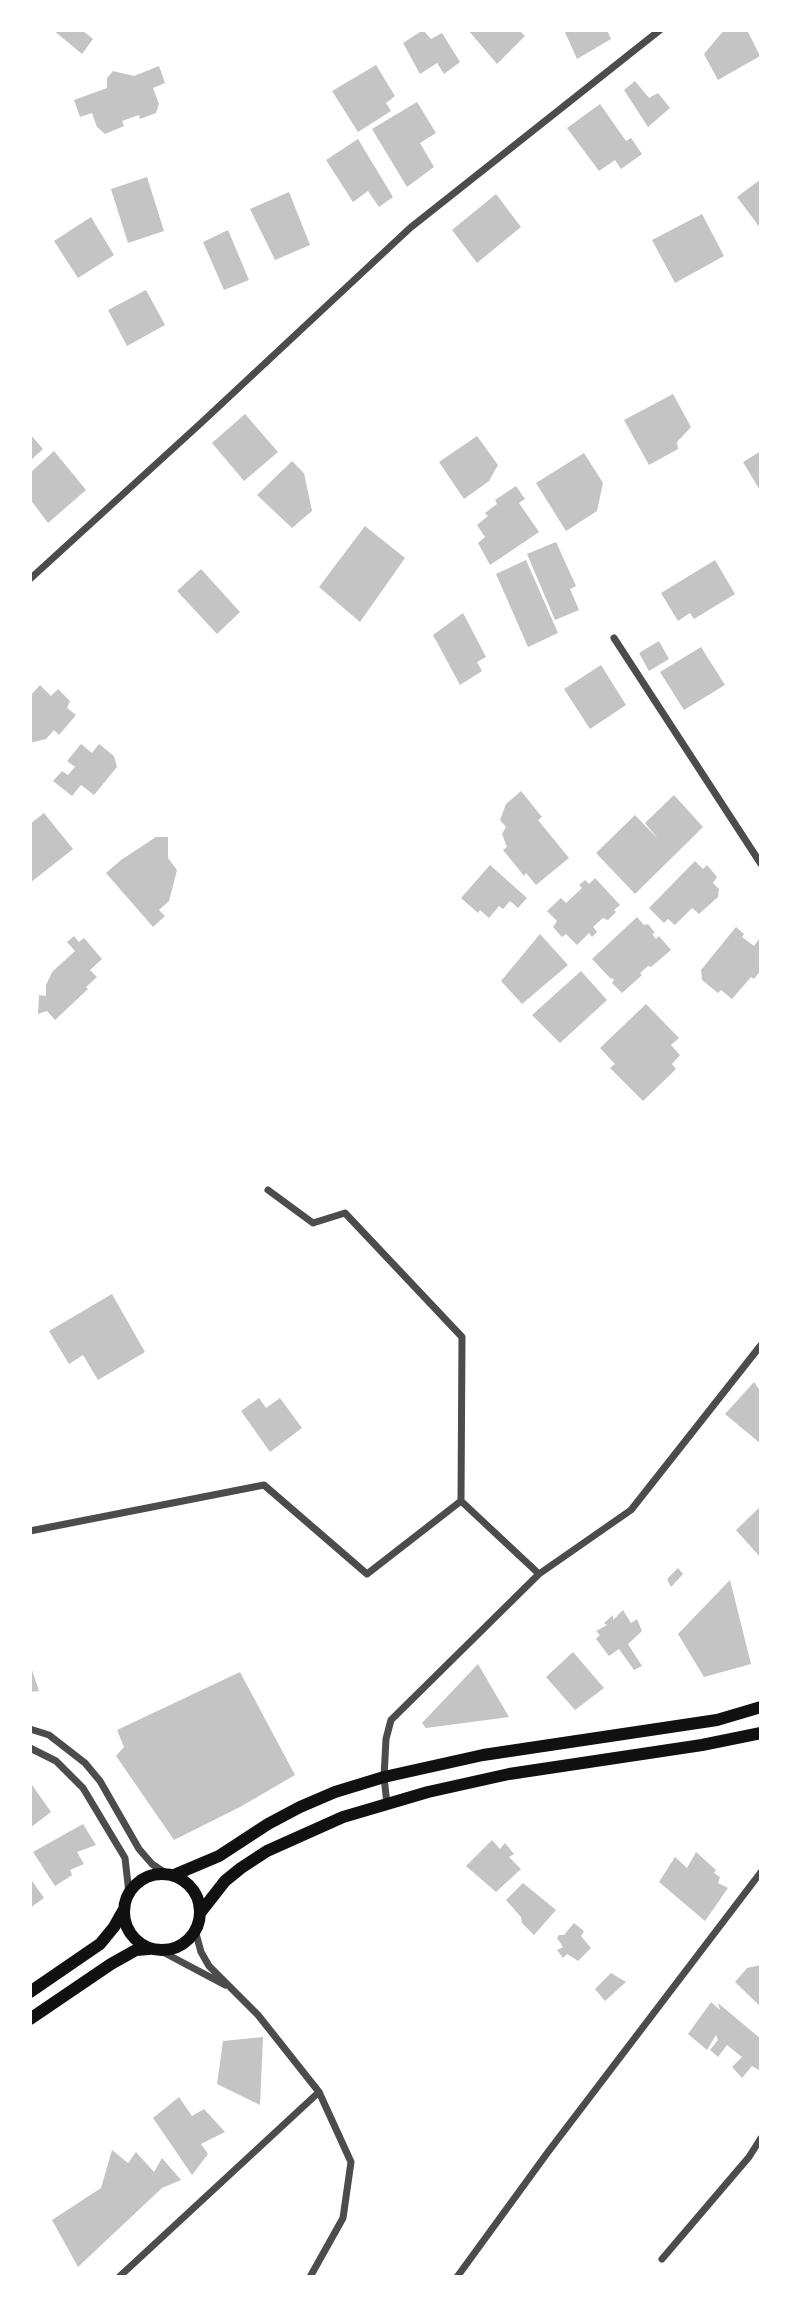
<!DOCTYPE html>
<html>
<head>
<meta charset="utf-8">
<style>
  body { margin:0 }
  #map { position:relative; width:791px; height:2307px; overflow:hidden; background:#fff; font-family:"Public Sans",sans-serif }
  canvas { display:block }
  .frame { position:absolute; inset:0; border:32px solid #fff; pointer-events:none }
</style>
</head>
<body>
<div id="map">
<canvas width="791" height="2307"></canvas>
<div class="frame"></div>
</div>
<script>
const ctx = document.querySelector('canvas').getContext('2d');
ctx.lineJoin = 'round';
function fillPath(path, color) { ctx.fillStyle = color; ctx.fill(path, 'evenodd'); }
const shape = rows => new Path2D(rows.map(r => 'M' + r).join(''));
function strokePath(path, color, width, dash) { ctx.strokeStyle = color; ctx.lineWidth = width; ctx.lineCap = dash ? 'butt' : 'round'; ctx.setLineDash(dash || []); ctx.stroke(path); }
fillPath(shape([
  [53,30,82,30,93,39,82,54],
  [423,30,431,39,442,33,460,62,444,74,437,63,420,74,403,43],
  [468,30,519,30,525,36,497,64],
  [564,30,607,30,611,39,577,59],
  [724,30,747,30,760,56,718,80,704,54],
  [376,65,395,96,386,103,391,111,358,132,332,91],
  [159,66,165,83,153,88,159,104,156,113,140,119,139,115,122,121,124,126,105,134,97,127,92,113,80,117,74,100,107,88,107,78,113,71,134,76],
  [635,81,649,98,658,93,670,108,648,127,624,90],
  [417,102,436,133,420,143,434,167,407,187,372,129],
  [600,104,626,141,631,138,642,154,621,169,615,160,599,171,567,128],
  [358,139,393,197,379,207,368,191,353,202,326,160],
  [147,177,164,231,128,243,111,189],
  [761,179,761,229,737,197],
  [289,192,310,245,275,260,250,209],
  [496,194,521,227,477,263,452,230],
  [702,214,724,256,675,283,652,240],
  [91,217,114,255,78,278,54,241],
  [228,230,249,280,224,290,203,242],
  [146,290,165,325,127,346,108,310],
  [673,394,691,427,677,442,678,449,649,465,624,420],
  [245,414,278,452,244,481,212,443],
  [30,434,43,449,30,461],
  [477,436,498,465,489,481,464,499,439,462],
  [54,451,86,490,48,523,30,499,30,473],
  [761,451,761,492,743,462],
  [584,453,603,483,597,511,566,531,536,483],
  [292,461,304,473,312,511,292,528,257,495],
  [516,486,525,499,519,503,539,532,490,565,478,543,485,537,477,525,488,516,485,513,497,504,495,500],
  [365,526,405,558,360,622,319,587],
  [556,542,576,586,570,589,579,610,555,620,527,554],
  [526,560,558,633,528,647,496,574],
  [715,560,735,594,694,619,690,613,678,621,661,593],
  [201,569,240,612,217,634,177,591],
  [463,613,486,657,477,662,482,671,460,685,433,635],
  [659,641,669,659,649,671,639,653],
  [701,647,725,685,684,710,660,672],
  [601,665,626,705,590,729,564,689],
  [40,685,51,696,58,689,70,701,67,708,76,715,59,735,54,730,46,739,30,743,30,696],
  [81,744,92,753,99,744,114,756,117,767,94,795,81,785,72,796,53,781,62,771,68,775,75,767,67,761],
  [521,791,542,817,538,820,569,858,536,885,526,873,524,876,503,850,507,847,502,834,506,827,500,820,506,804],
  [674,795,703,827,635,894,596,853,635,815,658,839,645,823],
  [44,813,73,849,30,883,30,824],
  [156,837,168,837,168,858,177,870,169,901,159,910,165,916,153,927,106,873,121,860],
  [695,861,703,869,707,865,717,877,713,883,719,889,718,897,699,914,692,908,675,925,668,919,664,923,649,908],
  [490,865,527,898,518,908,510,901,503,909,499,906,489,918,480,910,478,913,461,898],
  [595,878,620,905,614,910,616,912,608,920,603,918,593,927,597,932,592,937,589,933,577,945,566,934,562,937,553,927,557,921,547,911,561,898,566,903,582,888,579,885,585,880,589,884],
  [637,917,644,925,648,924,655,933,652,934,656,939,659,936,671,950,651,967,648,966,640,973,642,975,622,993,612,983,614,980,612,978,611,979,592,959],
  [736,927,744,934,742,937,754,946,759,939,761,940,761,970,754,979,751,977,732,999,721,990,718,993,702,980,701,970],
  [540,934,568,965,522,1004,501,981],
  [74,936,79,942,84,938,102,959,90,970,97,977,86,987,88,989,55,1020,47,1011,38,1014,39,995,46,996,46,985,52,972,75,951,67,942],
  [581,971,607,1000,560,1043,532,1015],
  [646,1004,679,1038,671,1045,680,1055,672,1064,676,1069,643,1101,610,1068,615,1064,600,1048],
  [112,1294,145,1352,98,1380,83,1355,69,1364,49,1331],
  [754,1382,761,1392,761,1444,725,1414],
  [259,1398,266,1408,280,1398,302,1428,270,1452,241,1411],
  [761,1506,761,1558,736,1530],
  [678,1568,683,1574,671,1587,667,1579],
  [730,1580,751,1664,704,1677,678,1634],
  [623,1610,631,1623,637,1619,642,1631,628,1644,642,1666,634,1670,619,1649,609,1656,596,1639,600,1635,596,1631,607,1625,604,1623,613,1615,613,1620],
  [573,1652,604,1688,575,1710,546,1677],
  [30,1664,39,1691,30,1692],
  [478,1664,509,1717,426,1728,422,1723],
  [240,1672,295,1775,240,1807,174,1840,116,1756,124,1747,117,1730],
  [32,1785,51,1812,30,1828,30,1786],
  [83,1824,96,1845,77,1852,84,1864,70,1870,72,1875,55,1886,33,1852],
  [492,1840,500,1849,505,1843,514,1854,509,1857,521,1869,496,1892,466,1866],
  [696,1852,716,1870,714,1873,720,1877,718,1883,728,1888,705,1921,659,1882,675,1857,687,1868],
  [30,1878,44,1898,30,1908],
  [523,1883,556,1910,534,1935,522,1923,521,1917,506,1900],
  [574,1923,584,1931,581,1936,591,1948,578,1961,567,1954,563,1958,557,1950,563,1947,557,1938,559,1935,564,1935],
  [761,1965,761,2007,735,1982,747,1968],
  [611,1973,626,1982,605,2001,595,1989],
  [711,2002,720,2010,718,2003,761,2039,761,2067,759,2070,752,2066,742,2078,732,2067,742,2057,727,2045,718,2057,710,2050,718,2040,716,2035,707,2050,688,2034],
  [263,2037,260,2105,217,2084,223,2041],
  [179,2097,192,2116,204,2109,225,2132,201,2144,208,2154,192,2175,153,2118],
  [112,2150,128,2163,136,2152,154,2172,162,2158,181,2180,162,2188,78,2267,52,2220,101,2188]
]), '#c4c4c4');
strokePath(shape([
  [30,579,201,423,410,228,660,30],
  [614,638,761,864],
  [268,1190,313,1223,345,1213,462,1337,461,1501],
  [30,1531,264,1485,367,1574,461,1501,539,1574,391,1720,386,1739,384,1777,387,1804],
  [539,1574,631,1510,761,1345],
  [30,1729,49,1735,85,1763,100,1781,139,1849,152,1864,167,1874],
  [30,1748,56,1761,83,1788,125,1858,129,1893],
  [195,1930,201,1952,209,1966,258,2015,319,2092,351,2162,343,2218,310,2277],
  [161,1951,225,1985],
  [662,2259,749,2157,761,2138],
  [119,2277,319,2092],
  [457,2277,548,2152,761,1872]
]), '#4c4c4c', 7);
strokePath(shape([
  '124 1912a38 38 0 1 1 76 0a38 38 0 1 1-76 0Z',
  [174,1875,219,1856,268,1824,300,1807,335,1792,384,1777,483,1755,717,1720,761,1707],
  [200,1913,225,1881,241,1868,267,1851,343,1817,428,1792,509,1774,702,1745,761,1733],
  [30,1992,100,1944,114,1927,123,1911],
  [30,2019,111,1964,136,1950,149,1949]
]), '#111', 12);
</script>
</body>
</html>
